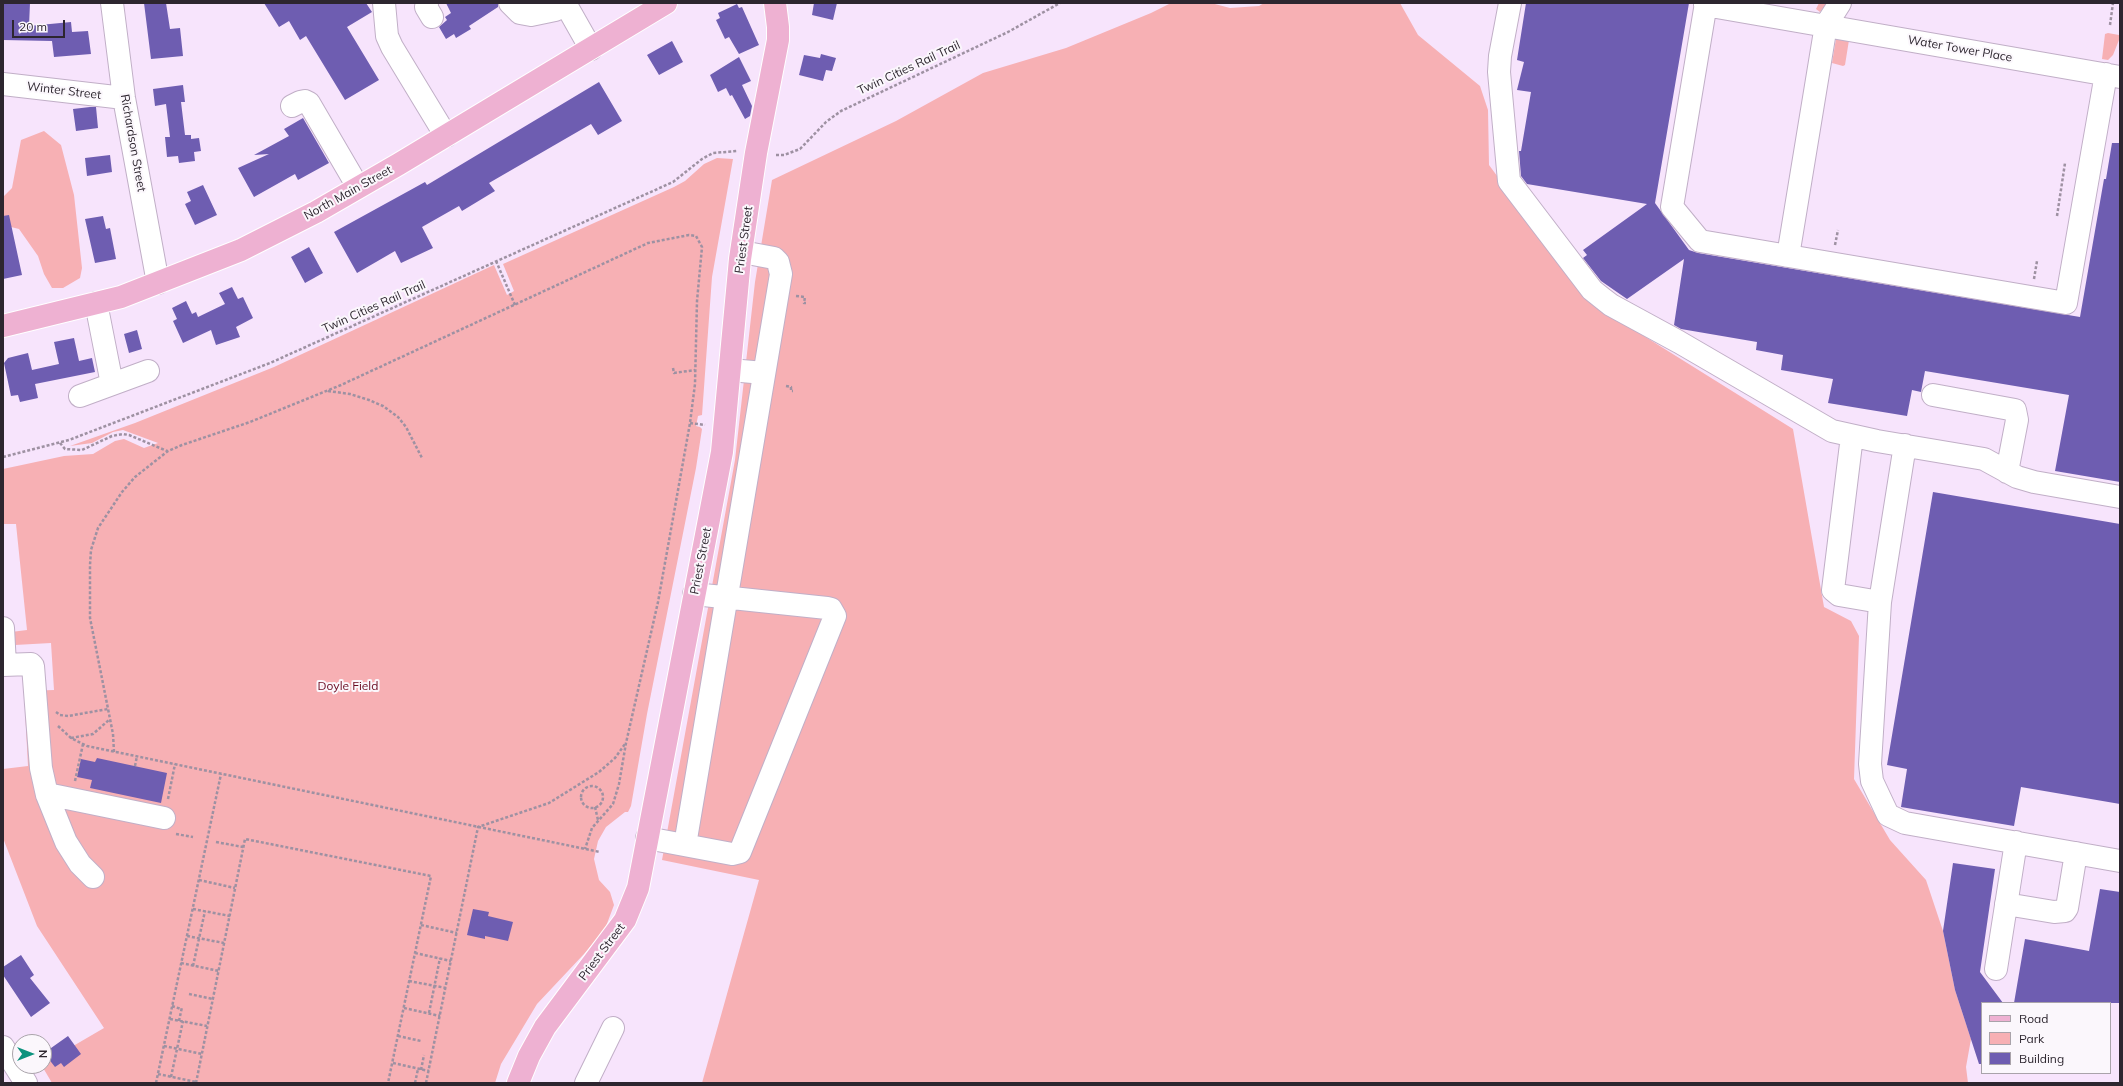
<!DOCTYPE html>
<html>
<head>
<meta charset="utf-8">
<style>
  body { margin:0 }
  #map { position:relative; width:2123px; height:1086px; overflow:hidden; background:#f7e4fc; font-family:Mulish,sans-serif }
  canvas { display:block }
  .frame { position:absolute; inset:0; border:4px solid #2d262f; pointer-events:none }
  .legend { position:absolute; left:1981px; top:1002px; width:130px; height:72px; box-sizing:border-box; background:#fbf7fc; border:1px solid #a9a3aa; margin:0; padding:5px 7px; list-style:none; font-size:12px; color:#2d262f }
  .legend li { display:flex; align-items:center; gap:8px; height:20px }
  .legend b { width:20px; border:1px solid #a9a3aa }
  .north { position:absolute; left:12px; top:1034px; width:40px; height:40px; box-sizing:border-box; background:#fbf7fc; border:1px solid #a9a3aa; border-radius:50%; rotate:90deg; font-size:11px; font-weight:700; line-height:16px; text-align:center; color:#2d262f }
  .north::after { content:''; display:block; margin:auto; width:14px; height:18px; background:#0c937e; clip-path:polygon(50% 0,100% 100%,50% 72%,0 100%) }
  .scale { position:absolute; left:12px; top:20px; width:53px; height:18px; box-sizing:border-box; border:2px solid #2d262f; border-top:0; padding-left:5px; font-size:12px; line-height:14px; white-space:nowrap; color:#2d262f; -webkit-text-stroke:3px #fbf7fc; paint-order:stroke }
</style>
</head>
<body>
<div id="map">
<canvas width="2123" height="1086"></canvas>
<div class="frame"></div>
<ul class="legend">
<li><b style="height:5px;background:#eeb1d2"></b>Road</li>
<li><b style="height:11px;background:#f7b0b4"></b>Park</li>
<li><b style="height:11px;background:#6e5db1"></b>Building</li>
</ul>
<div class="north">N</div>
<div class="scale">20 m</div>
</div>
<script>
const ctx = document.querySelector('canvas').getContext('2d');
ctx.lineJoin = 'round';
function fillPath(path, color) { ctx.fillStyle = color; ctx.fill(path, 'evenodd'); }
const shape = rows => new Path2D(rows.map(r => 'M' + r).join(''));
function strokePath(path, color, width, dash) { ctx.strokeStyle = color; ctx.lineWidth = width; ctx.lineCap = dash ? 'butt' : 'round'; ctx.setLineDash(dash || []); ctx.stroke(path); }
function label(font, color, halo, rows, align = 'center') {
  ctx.font = font + ' Mulish,sans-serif'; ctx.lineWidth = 4; ctx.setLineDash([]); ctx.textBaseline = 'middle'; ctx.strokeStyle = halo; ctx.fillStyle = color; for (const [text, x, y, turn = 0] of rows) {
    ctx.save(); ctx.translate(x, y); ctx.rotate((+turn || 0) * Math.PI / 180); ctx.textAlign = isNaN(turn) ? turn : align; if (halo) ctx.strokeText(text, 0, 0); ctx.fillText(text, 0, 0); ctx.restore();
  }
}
fillPath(shape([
  [1171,3,1211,3,1230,8,1259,6,1264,3,1400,3,1418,35,1480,86,1488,110,1489,165,1591,303,1793,429,1824,607,1851,621,1859,636,1854,779,1890,840,1926,880,1943,931,1955,990,1971,1039,1966,1067,1968,1083,702,1083,759,880,662,860,735,460,755,282,772,180,896,121,983,73,1066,48,1151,13],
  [1819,3,1827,3,1820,12,1816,9],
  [2108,33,2119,35,2119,40,2113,55,2108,60,2102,59,2105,34],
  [1836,39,1849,40,1845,65,1843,66,1832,63],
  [44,131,61,145,74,195,82,268,80,278,63,288,52,288,44,274,38,256,19,229,3,225,3,197,12,188,21,140],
  [717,158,733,159,712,277,702,415,698,416,696,426,700,427,702,429,696,468,647,714,631,806,628,812,625,812,606,827,598,841,594,859,599,880,610,892,614,905,605,929,584,954,537,1004,501,1064,495,1083,52,1083,42,1066,44,1066,44,1063,104,1028,37,926,3,838,3,769,28,766,24,691,54,690,51,643,15,645,11,632,27,630,16,524,3,524,3,469,64,456,93,454,115,441,124,439,144,448,158,443,123,430,113,432,92,443,70,446,135,423,274,367,494,265,507,295,514,291,503,264,674,187,685,181,704,164]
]), '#f7b0b4');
fillPath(shape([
  [3,3,30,3,29,26,71,22,72,32,88,31,91,54,54,57,52,41,3,40],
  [144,3,166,3,170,29,180,28,183,56,151,59],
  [264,3,366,3,372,12,347,27,379,80,345,100,306,36,300,40,289,21,279,27],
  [446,3,498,3,498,7,469,26,471,29,456,38,454,34,446,39,439,27,447,20,445,17,451,13],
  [814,3,837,3,833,20,812,15],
  [1526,3,1689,3,1655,203,1689,250,1698,253,2080,317,2104,179,2106,179,2112,143,2120,143,2120,482,2055,471,2069,395,1925,371,1921,392,1912,390,1907,416,1828,403,1833,379,1781,370,1783,355,1756,350,1757,342,1681,329,1674,325,1684,259,1627,299,1601,281,1583,258,1587,255,1583,250,1647,204,1527,184,1521,176,1519,151,1521,151,1531,92,1517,90,1524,62,1517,60],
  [737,4,739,8,742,7,759,45,739,54,729,37,725,39,716,20,720,18,718,13],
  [672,41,683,62,659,75,647,55],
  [821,54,836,58,832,71,826,70,823,81,799,75,804,55,820,58],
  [739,57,751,81,742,85,752,106,750,116,745,119,732,95,730,96,726,88,718,92,710,75],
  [599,82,622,121,598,135,591,124,489,183,495,191,462,211,459,206,422,227,433,248,401,263,395,251,357,273,334,232,425,182,427,185],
  [183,85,185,102,181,102,185,135,191,135,191,139,199,138,201,151,194,152,195,161,179,163,178,156,167,157,165,137,170,137,166,104,155,106,153,89],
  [90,107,96,107,98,128,76,131,73,109],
  [303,118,329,163,298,180,295,174,254,197,238,168,269,154,254,155,289,136,284,129],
  [110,155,112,172,87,176,85,158],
  [203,185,217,215,195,225,185,204,191,201,187,192],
  [9,215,22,275,3,279,3,216],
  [103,216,106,229,110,228,116,259,95,263,85,219],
  [309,247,323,273,305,283,291,257],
  [232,287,238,299,243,297,253,318,236,327,240,337,216,345,211,330,183,343,173,321,177,319,172,308,186,301,192,314,196,312,198,317,225,304,219,293],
  [137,330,142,349,129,353,124,334],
  [74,338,79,361,92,358,95,372,35,384,38,398,20,402,18,395,11,396,4,363,8,358,28,353,32,370,59,364,54,342],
  [1933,492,2120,524,2120,804,2021,787,2014,826,1901,807,1907,769,1887,765],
  [97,758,167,773,161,803,90,788,92,780,77,777,81,759,95,762],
  [1953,863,1995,869,1980,972,2003,1003,1982,1003,1982,1064,1979,1064,1955,990,1943,931],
  [2100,889,2120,892,2120,1003,2014,1003,2025,939,2089,951],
  [473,909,489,912,488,916,513,922,508,941,485,936,485,939,467,935],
  [21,955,34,975,30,978,50,1003,31,1017,3,975,3,967],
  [68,1036,81,1054,64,1067,61,1063,55,1067,44,1053]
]), '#6e5db1');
const minor = shape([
  [112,3,124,98,158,283],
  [384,3,387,36,392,47,446,136],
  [427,3,426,7,432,17],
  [510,3,520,13,531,15,555,10,565,4],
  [565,3,591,49],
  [1510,3,1500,56,1499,72,1509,181,1592,290,1602,298,1611,305,1679,342,1832,431,1877,441,1984,459,2017,477,2034,482,2120,497],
  [1706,3,1672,207,1700,241,2066,303,2106,74],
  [1705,5,2120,77],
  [3,84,124,98],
  [292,106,300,102,305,101,309,103,358,187],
  [1788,256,1826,25,1840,3],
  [96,303,112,384],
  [730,370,764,373],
  [1933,395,2015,410,2017,420,2007,472],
  [80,396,148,371],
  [1852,436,1833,590,1839,595,1880,602],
  [1905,445,1880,602,1870,764,1872,781,1888,815,1905,823,2120,861],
  [3,628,5,665],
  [3,665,31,664,33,666,41,768,47,795,66,842,80,864,93,877],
  [47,794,164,818],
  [647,838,732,854,740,852,835,616,831,609,827,608,694,594],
  [685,845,781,274,778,262,774,258,742,252],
  [2006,904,2054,912,2065,911,2067,908,2076,853],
  [1996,969,2016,842],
  [3,1047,26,1083],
  [586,1083,613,1028]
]);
const major = shape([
  [3,326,121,297,241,250,316,212,399,164,666,3],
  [518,1083,529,1056,545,1027,625,920,638,888,722,452,740,259,756,153,778,40,778,27,775,3]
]);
strokePath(minor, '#c1afc7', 24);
strokePath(major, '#fff', 24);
strokePath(shape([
  [2110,25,2113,3],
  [776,155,784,155,800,149,826,122,841,111,1008,32,1060,3],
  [2057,216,2065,163],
  [1835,245,1838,230],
  [496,261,515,305],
  [2034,279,2037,261],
  [796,296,805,297,804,303,806,303],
  [673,368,674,373,695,370],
  [786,386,791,387,791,391,793,391],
  [328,391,350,394,369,400,383,406,398,417,406,427,422,458],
  [690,423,705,425],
  [60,443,65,449,82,450,112,436,123,434,129,435,167,451],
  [3,457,69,440,270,363,673,182,702,159,713,153,737,151],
  [56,712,60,715,68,716,108,709],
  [58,726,71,738,87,746,600,852],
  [71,738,93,734,110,719],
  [114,752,113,734,90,618,90,565,91,550,98,528,122,492,135,477,168,451,182,445,250,422,341,385,648,243,689,235,696,236,702,247,697,301,695,384,690,423,658,602,626,743,619,784,613,804,592,828,585,849],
  [135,766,137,756],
  [75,781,83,744],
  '581 797a11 11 0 1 1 22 0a11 11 0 1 1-22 0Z',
  [168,799,175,764],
  [595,807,598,820],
  [176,834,193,837],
  [216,842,243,847],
  [199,880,235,888],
  [193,909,230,916],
  [421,925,457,933],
  [187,936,224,943],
  [415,953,451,961],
  [181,963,219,971],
  [193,966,205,911],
  [409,981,446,988],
  [189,994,213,999],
  [172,1006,181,1009],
  [404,1008,440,1016],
  [429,1013,440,958],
  [170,1019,207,1026],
  [179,1021,182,1007],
  [398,1036,421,1041],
  [164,1046,202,1054],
  [393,1063,429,1071],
  [421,1070,424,1055],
  [158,1074,196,1082],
  [171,1077,183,1021],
  [156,1083,221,774],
  [196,1083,245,839,431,876,388,1083],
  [415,1083,418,1069],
  [426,1083,478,827,549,803,599,772,615,758,625,744]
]), '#9e91a2', 2.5, [3, 2]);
strokePath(minor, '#fff', 22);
strokePath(major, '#eeb1d2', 22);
label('12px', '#2d262f', '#fbf7fc', [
  ["Water Tower Place",1960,49,10],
  ["Twin Cities Rail Trail",909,68,-25],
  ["Winter Street",64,91,7],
  ["Richardson Street",133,143,80],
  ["North Main Street",348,193,-29],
  ["Priest Street",744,240,-82],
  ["Twin Cities Rail Trail",374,307,-24],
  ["Priest Street",701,561,-79],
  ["Priest Street",602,952,-53]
]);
label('12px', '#6a0a21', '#fbf7fc', [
  ["Doyle Field",348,686]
]);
</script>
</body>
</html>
